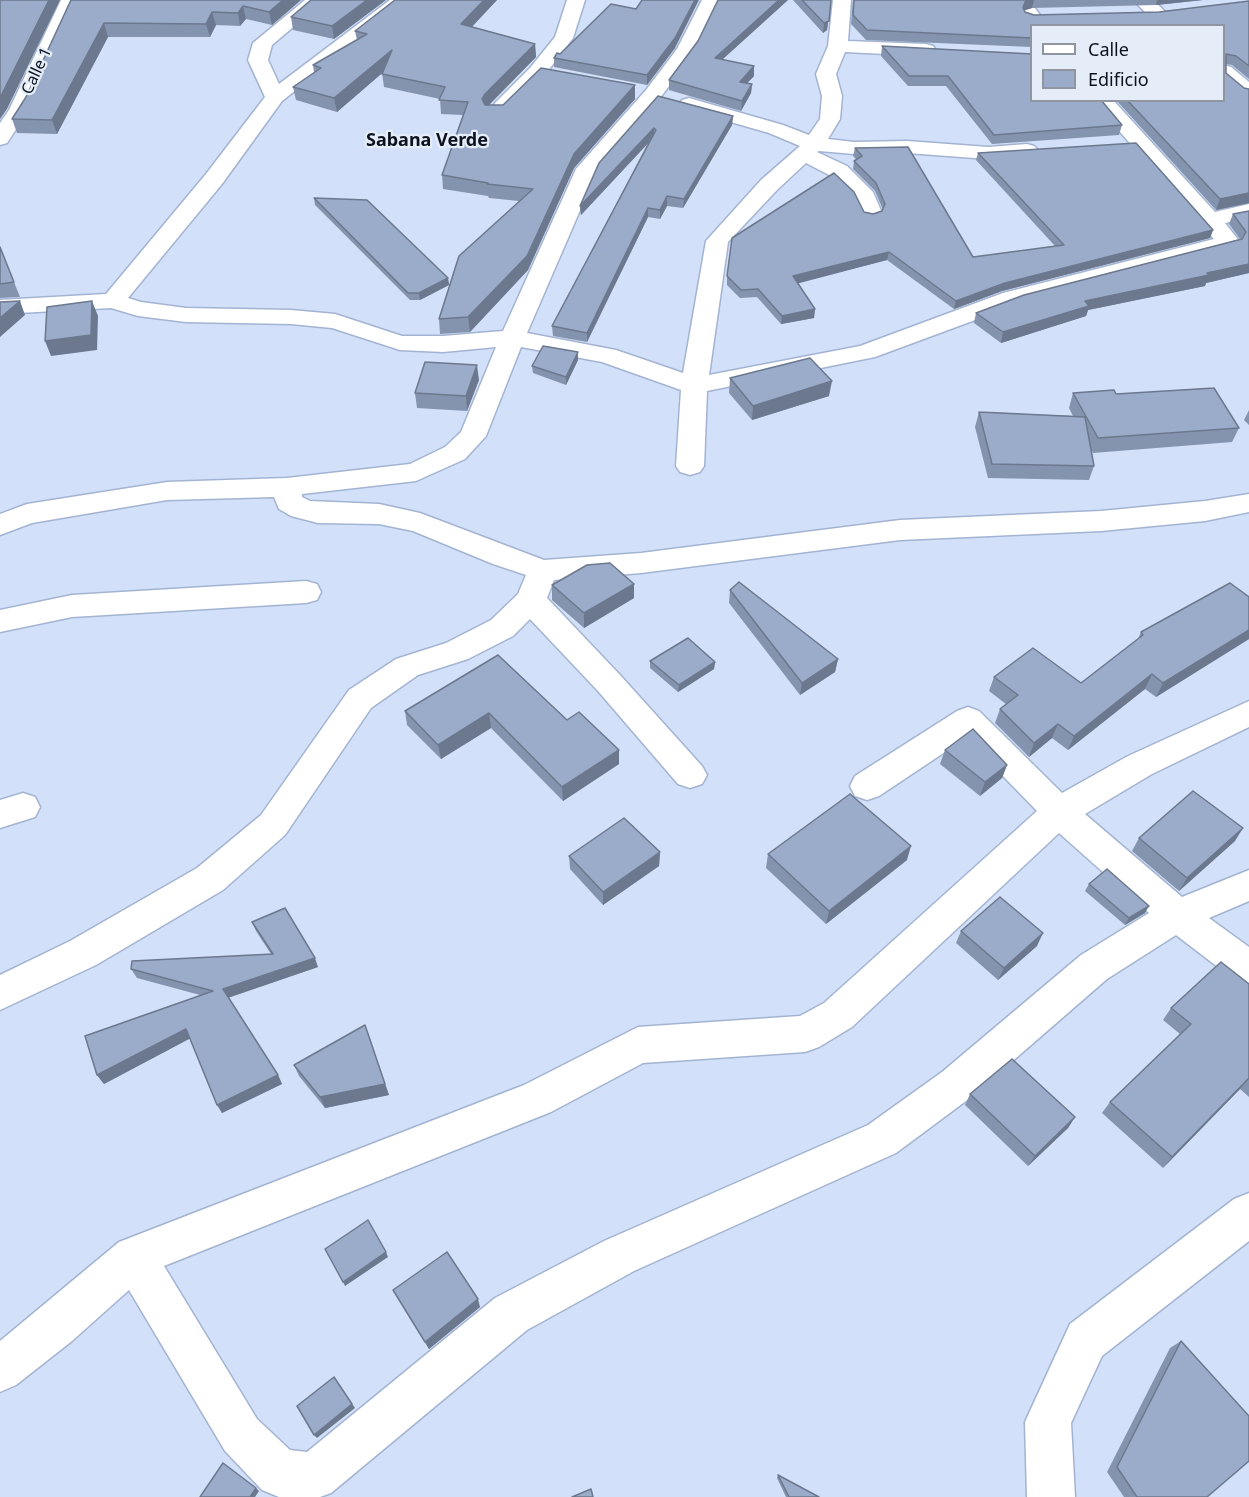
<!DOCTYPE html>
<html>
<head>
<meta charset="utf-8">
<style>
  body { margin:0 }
  #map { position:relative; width:1249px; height:1497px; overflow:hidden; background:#d2e0f9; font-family:"Noto Sans",sans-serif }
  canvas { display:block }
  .legend { position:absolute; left:1030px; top:24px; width:195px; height:78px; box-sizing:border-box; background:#e5edf9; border:2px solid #8f96a1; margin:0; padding:8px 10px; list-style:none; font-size:18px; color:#0d131e }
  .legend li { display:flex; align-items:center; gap:12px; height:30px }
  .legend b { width:30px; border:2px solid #8f96a1 }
</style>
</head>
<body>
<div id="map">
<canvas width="1249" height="1497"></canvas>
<ul class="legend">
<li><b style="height:8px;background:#fff"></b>Calle</li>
<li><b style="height:16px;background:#9bacca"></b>Edificio</li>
</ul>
</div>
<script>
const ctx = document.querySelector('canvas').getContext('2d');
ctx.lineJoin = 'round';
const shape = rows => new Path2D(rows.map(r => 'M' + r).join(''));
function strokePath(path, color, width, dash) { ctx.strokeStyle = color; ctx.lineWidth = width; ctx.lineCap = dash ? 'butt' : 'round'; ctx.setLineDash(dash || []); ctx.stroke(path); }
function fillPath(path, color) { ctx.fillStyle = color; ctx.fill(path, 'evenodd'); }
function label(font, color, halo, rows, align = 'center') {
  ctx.font = font + ' "Noto Sans",sans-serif'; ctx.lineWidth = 4.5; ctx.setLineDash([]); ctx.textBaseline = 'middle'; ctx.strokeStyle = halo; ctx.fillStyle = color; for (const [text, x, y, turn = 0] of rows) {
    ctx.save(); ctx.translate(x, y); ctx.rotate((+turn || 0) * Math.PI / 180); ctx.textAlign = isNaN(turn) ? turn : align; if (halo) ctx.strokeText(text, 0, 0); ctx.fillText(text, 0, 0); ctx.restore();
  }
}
const minor = shape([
  [61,0,79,0,29,110,7,143,0,145,0,123,9,110,61,0],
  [305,0,325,0,272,45,268,60,279,84,390,0,410,0,282,101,222,184,128,298,141,302,186,308,291,310,335,314,402,336,443,336,503,331,576,169,646,90,677,49,702,0,720,0,693,54,660,98,597,171,527,333,616,350,683,373,706,241,761,180,800,146,769,133,682,108,679,104,682,100,689,98,783,125,809,135,820,119,822,96,816,74,828,46,833,0,851,0,848,41,926,44,933,46,936,50,933,54,926,56,845,52,836,74,842,96,840,119,828,139,854,142,907,141,988,147,1027,144,1034,146,1038,150,1034,154,1027,156,988,159,907,153,854,154,819,151,817,152,847,166,873,192,882,213,879,218,871,220,863,218,855,199,831,176,806,163,777,190,728,242,709,375,860,346,1003,293,1214,239,1092,100,1113,100,1215,212,1249,204,1249,218,1225,223,1240,242,1237,247,1021,303,875,357,707,391,704,466,700,472,690,475,680,472,676,466,681,390,602,362,521,347,486,436,465,459,416,481,302,494,302,497,310,501,379,504,420,513,544,560,641,553,900,520,1101,511,1205,501,1249,494,1249,512,1205,521,1101,531,900,540,641,573,554,580,547,598,620,675,702,766,707,775,702,784,690,788,678,784,598,691,530,619,513,636,468,659,418,675,371,708,285,835,223,890,96,965,0,1010,0,975,70,941,197,868,261,815,349,690,396,659,446,643,491,620,518,594,526,575,493,564,413,531,379,524,318,523,291,516,279,509,274,497,167,500,32,523,0,535,0,514,27,504,167,482,287,478,410,464,445,447,461,432,496,347,443,352,400,350,332,328,291,324,186,322,138,316,111,308,0,314,0,300,106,294,206,174,265,97,248,60,253,43,305,0],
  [567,0,585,0,573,38,544,76,510,110,496,110,493,106,496,102,530,68,555,37,567,0],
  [1011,0,1029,0,1048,26,1032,26,1032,29,1011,0],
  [1133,0,1153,0,1180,26,1159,26,1133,0],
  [1224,65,1231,67,1249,82,1249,98,1242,96,1224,81,1224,65],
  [306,581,317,584,321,592,317,600,306,603,72,617,0,632,0,610,72,595,306,581],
  [1249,701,1249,727,1152,774,1085,814,1182,897,1249,870,1249,901,1209,918,1249,947,1249,986,1236,981,1176,935,1107,979,970,1098,896,1153,634,1271,527,1330,331,1493,320,1497,279,1497,262,1490,225,1451,129,1290,72,1341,16,1385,0,1392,0,1341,119,1242,524,1085,638,1027,800,1016,824,1003,1037,811,966,738,879,796,867,800,855,796,850,786,855,776,957,711,968,707,979,711,1062,793,1128,756,1249,701],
  [1059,833,1149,913,1081,955,942,1072,868,1125,604,1241,495,1298,307,1452,290,1450,257,1419,164,1266,551,1112,643,1063,805,1052,819,1047,852,1027,1059,833],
  [23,793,35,797,40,807,35,817,0,828,0,800,23,793],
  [1249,1193,1249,1241,1102,1356,1071,1423,1075,1497,1027,1497,1025,1422,1070,1324,1234,1199,1249,1193]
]);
strokePath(minor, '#a3b4d2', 3);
fillPath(minor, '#fff');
fillPath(shape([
  [71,0,301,0,272,25,246,19,240,26,216,25,210,37,108,37,57,134,17,133,12,119,26,97],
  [386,0,334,39,293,30,291,17],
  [395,0,497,0,472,27,535,44,536,57,489,105,503,105,635,99,574,168,528,270,470,332,440,334,439,319,519,201,489,198,488,196,443,189,442,175,463,115,441,114,440,99,384,87,382,73,337,112,296,100,293,87,314,72,313,65,357,40,355,31],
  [718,0,788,0,723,59,754,76,747,83,752,84,751,93,741,111,669,90,669,80,698,41],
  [793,0,831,0,827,30,823,33],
  [853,0,1203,0,1156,5,1032,8,1025,10,1025,12,1034,15,1159,12,1249,1,1249,79,1232,65,1226,64,1226,73,1244,88,1249,89,1249,203,1216,210,1116,100,1224,100,1032,26,1032,47,866,40,851,24],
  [636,9,675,48,647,85,554,67,554,58],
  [882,46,1122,125,1119,135,992,144,946,86,908,86,881,56],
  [658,96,733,116,732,125,683,208,667,206,660,219,648,217,587,342,553,336,552,326,648,143,581,215,580,206],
  [855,148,973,257,1055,246,976,160,978,153,1213,230,1210,238,1002,291,954,309,887,260,797,283,815,309,814,318,781,324,757,297,740,298,727,285,727,276,864,212,873,214,882,211,883,210,875,191,853,169,854,161,856,159,853,156],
  [314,198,448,278,449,285,420,300,410,300,315,205],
  [1249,211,1249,273,1206,283,1205,286,1088,310,1086,316,1001,343,974,323,976,313,1240,239,1229,224,1233,214],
  [0,247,20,297,0,298],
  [578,360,566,385,533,373,532,366],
  [730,378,829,396,752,420,729,393],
  [479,380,467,411,417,408,415,393],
  [1073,393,1116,394,1239,428,1232,442,1093,453,1091,449,1094,466,1089,480,988,478,975,427,979,412,1073,416,1069,408],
  [1249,410,1249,425,1244,420],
  [552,585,634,598,584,628,552,600],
  [730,590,838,659,835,672,800,695,729,603],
  [1249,597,1249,639,1156,697,1145,689,1068,750,1052,738,1029,757,995,723,1000,709,1006,704,989,691,994,677,1081,683,1138,639,1141,632],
  [498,655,567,720,619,750,619,764,563,801,491,728,441,759,407,725,405,711],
  [650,661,715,662,714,669,678,692,650,668],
  [945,750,1007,765,1002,778,980,796,940,764],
  [1139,838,1235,841,1179,891,1132,851],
  [660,852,659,866,603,905,570,869,569,856],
  [768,854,907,860,826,924,766,868],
  [1089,884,1145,913,1125,925,1085,891],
  [252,922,318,967,228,998,278,1075,282,1084,222,1113,190,1038,104,1084,97,1075,200,995,137,978,131,969,271,954,256,931],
  [961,931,1037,946,998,980,956,943],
  [1249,984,1249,1097,1240,1089,1163,1168,1102,1113,1110,1102,1180,1034,1163,1020,1171,1008],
  [365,1025,389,1095,325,1108,299,1076,294,1065],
  [970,1094,1075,1117,1068,1128,1028,1166,965,1105],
  [393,1290,480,1307,429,1349,398,1298],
  [1181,1341,1207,1497,1124,1497,1107,1472,1170,1348],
  [778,1475,819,1497,786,1497,777,1478]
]), '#8594ae');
fillPath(shape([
  [49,0,60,0,7,109,0,119,0,98],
  [283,0,301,0,272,25,269,12],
  [367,0,386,0,334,39,332,26],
  [484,0,497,0,462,37,461,24],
  [695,0,699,0,675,48,647,85,647,75],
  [779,0,788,0,714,67,715,58],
  [831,0,827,30,823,33,824,23],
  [1030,0,1034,0,1032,8,1023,11,1021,17,1025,2],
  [1157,0,1203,0,1156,5],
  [243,6,246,19,240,26,238,13],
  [212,12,216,25,210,37,206,24],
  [104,23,108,37,57,134,52,120],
  [535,44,536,57,486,108,482,99,485,94],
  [392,50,394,63,337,112,334,98],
  [754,66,754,76,739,92,740,82],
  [752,84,751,93,741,111,742,101],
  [635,85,635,99,574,168,528,270,470,332,468,317,574,154],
  [733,116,732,125,683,208,684,199],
  [654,128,654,137,581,215,580,206],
  [1249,193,1249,203,1216,210,1220,199],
  [667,196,667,206,660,219,660,210],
  [648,208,648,217,587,342,587,333],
  [1213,230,1210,238,1002,291,954,309,956,301,1005,283],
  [889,252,887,260,792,285,793,276],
  [1249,264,1249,273,1206,283,1205,286,1088,310,1086,316,1001,343,1003,332,1085,301],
  [448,278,449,285,420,300,419,293],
  [20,301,25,315,0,337,0,318],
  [92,301,98,316,97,350,51,356,45,341],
  [815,309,814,318,781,324,782,316],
  [578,352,578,360,566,385,566,377],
  [477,365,479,380,467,411,466,396],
  [832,381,829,396,752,420,753,406],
  [634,584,634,598,584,628,584,613],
  [1249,630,1249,639,1156,697,1163,683],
  [838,659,835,672,800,695,802,683],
  [715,662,714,669,678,692,679,685],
  [1152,674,1145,689,1068,750,1074,736],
  [489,713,491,728,441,759,438,745],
  [1058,724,1052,738,1029,757,1034,743],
  [619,750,619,764,563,801,562,787],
  [1007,765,1002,778,980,796,985,782],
  [1243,828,1235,841,1179,891,1187,878],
  [911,846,907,860,826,924,829,911],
  [660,852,659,866,603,905,603,892],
  [1149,906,1145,913,1125,925,1129,918],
  [1043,933,1037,946,998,980,1004,968],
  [315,958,318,967,227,998,223,989],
  [186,1029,191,1038,104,1084,97,1075],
  [278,1075,282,1084,222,1113,217,1105],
  [1249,1078,1240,1089,1163,1168,1172,1157],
  [385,1084,389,1095,325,1108,320,1097],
  [1075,1117,1068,1128,1028,1166,1035,1156],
  [386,1252,388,1257,345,1286,343,1282],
  [478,1299,480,1307,429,1349,425,1342],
  [334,1377,355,1408,317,1438,314,1435],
  [256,1488,259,1491,255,1497,250,1497]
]), '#6c788d');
const building = shape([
  [0,0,49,0,0,98,0,0],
  [71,0,283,0,269,12,243,6,238,13,212,12,206,24,104,23,52,120,12,119,26,97,71,0],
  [311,0,367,0,332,26,291,17,311,0],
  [395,0,484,0,461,24,535,44,485,94,482,99,485,105,503,105,541,68,635,85,574,154,527,256,468,317,439,319,459,256,533,189,487,184,488,183,442,175,468,102,439,100,445,87,382,74,392,50,334,98,293,87,321,68,313,65,367,34,355,31,395,0],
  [642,0,695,0,675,38,647,75,554,58,557,53,560,54,611,4,636,9,642,0],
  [718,0,779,0,715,58,754,66,740,82,752,84,742,101,669,80,698,41,718,0],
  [802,0,831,0,829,21,824,23,802,0],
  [854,0,1030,0,1025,2,1023,8,1025,12,1034,15,1159,12,1249,1,1249,66,1236,56,1226,54,1226,73,1244,88,1249,89,1249,193,1220,199,1127,100,1224,100,1224,26,1032,26,1032,38,867,30,853,15,854,0],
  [882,46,1032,54,1032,100,1101,100,1122,125,994,135,948,76,909,76,882,46],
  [658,96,733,116,684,199,667,196,660,210,648,208,587,333,552,326,656,130,654,128,580,206,599,163,658,96],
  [1136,143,1213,230,1005,283,956,301,889,252,793,276,815,309,782,316,758,289,741,290,727,276,732,238,834,173,854,192,864,212,873,214,882,211,885,204,876,183,854,161,862,156,855,148,908,147,973,257,1064,245,978,153,1136,143],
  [314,198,367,200,448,278,419,293,408,293,314,198],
  [1249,211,1249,264,1207,273,1209,275,1085,301,1089,306,1003,332,976,313,1024,295,1242,239,1246,232,1233,214,1249,211],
  [0,247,14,282,0,284,0,247],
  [20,301,0,318,0,302,20,301],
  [92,301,91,335,45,341,47,307,92,301],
  [543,346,578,352,566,377,532,366,543,346],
  [810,358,832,381,753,406,730,378,810,358],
  [425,362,477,365,466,396,415,393,425,362],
  [1214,388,1239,428,1098,438,1073,393,1114,390,1116,394,1214,388],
  [979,412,1085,417,1094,466,992,464,979,412],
  [610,563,634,584,584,613,552,585,587,565,610,563],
  [739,582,838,659,802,683,730,590,739,582],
  [1230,583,1249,597,1249,630,1163,683,1152,674,1074,736,1058,724,1034,743,1000,709,1018,695,994,677,1033,648,1081,683,1143,635,1141,632,1230,583],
  [688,638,715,662,679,685,650,661,688,638],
  [498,655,567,720,579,712,619,750,562,787,489,713,438,745,405,711,498,655],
  [973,729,1007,765,985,782,945,750,973,729],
  [1193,791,1243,828,1187,878,1139,838,1193,791],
  [850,794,911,846,829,911,768,854,850,794],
  [624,818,660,852,603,892,569,856,624,818],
  [1107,869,1149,906,1129,918,1089,884,1107,869],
  [1000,897,1043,933,1004,968,961,931,1000,897],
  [285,908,315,958,223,989,278,1075,217,1105,186,1029,97,1075,85,1036,213,991,131,969,132,961,273,954,252,922,285,908],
  [1221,962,1249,984,1249,1078,1172,1157,1110,1102,1191,1024,1171,1008,1221,962],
  [365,1025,385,1084,320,1097,294,1065,365,1025],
  [1012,1059,1075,1117,1035,1156,970,1094,1012,1059],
  [368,1220,386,1252,343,1282,325,1249,368,1220],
  [447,1252,478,1299,425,1342,393,1290,447,1252],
  [1181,1341,1249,1416,1249,1461,1207,1497,1137,1497,1117,1467,1181,1341],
  [334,1377,352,1404,314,1435,297,1406,334,1377],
  [223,1463,256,1488,250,1497,200,1497,223,1463],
  [778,1475,819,1497,789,1497,778,1475],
  [591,1489,593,1497,572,1497,591,1489]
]);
fillPath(building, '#9bacca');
strokePath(building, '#6c788d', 1.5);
label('16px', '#0d131e', '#e5edf9', [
  ["Calle 1",37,71,-65]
]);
label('bold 18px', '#0d131e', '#e5edf9', [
  ["Sabana Verde",427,141]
]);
</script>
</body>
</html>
